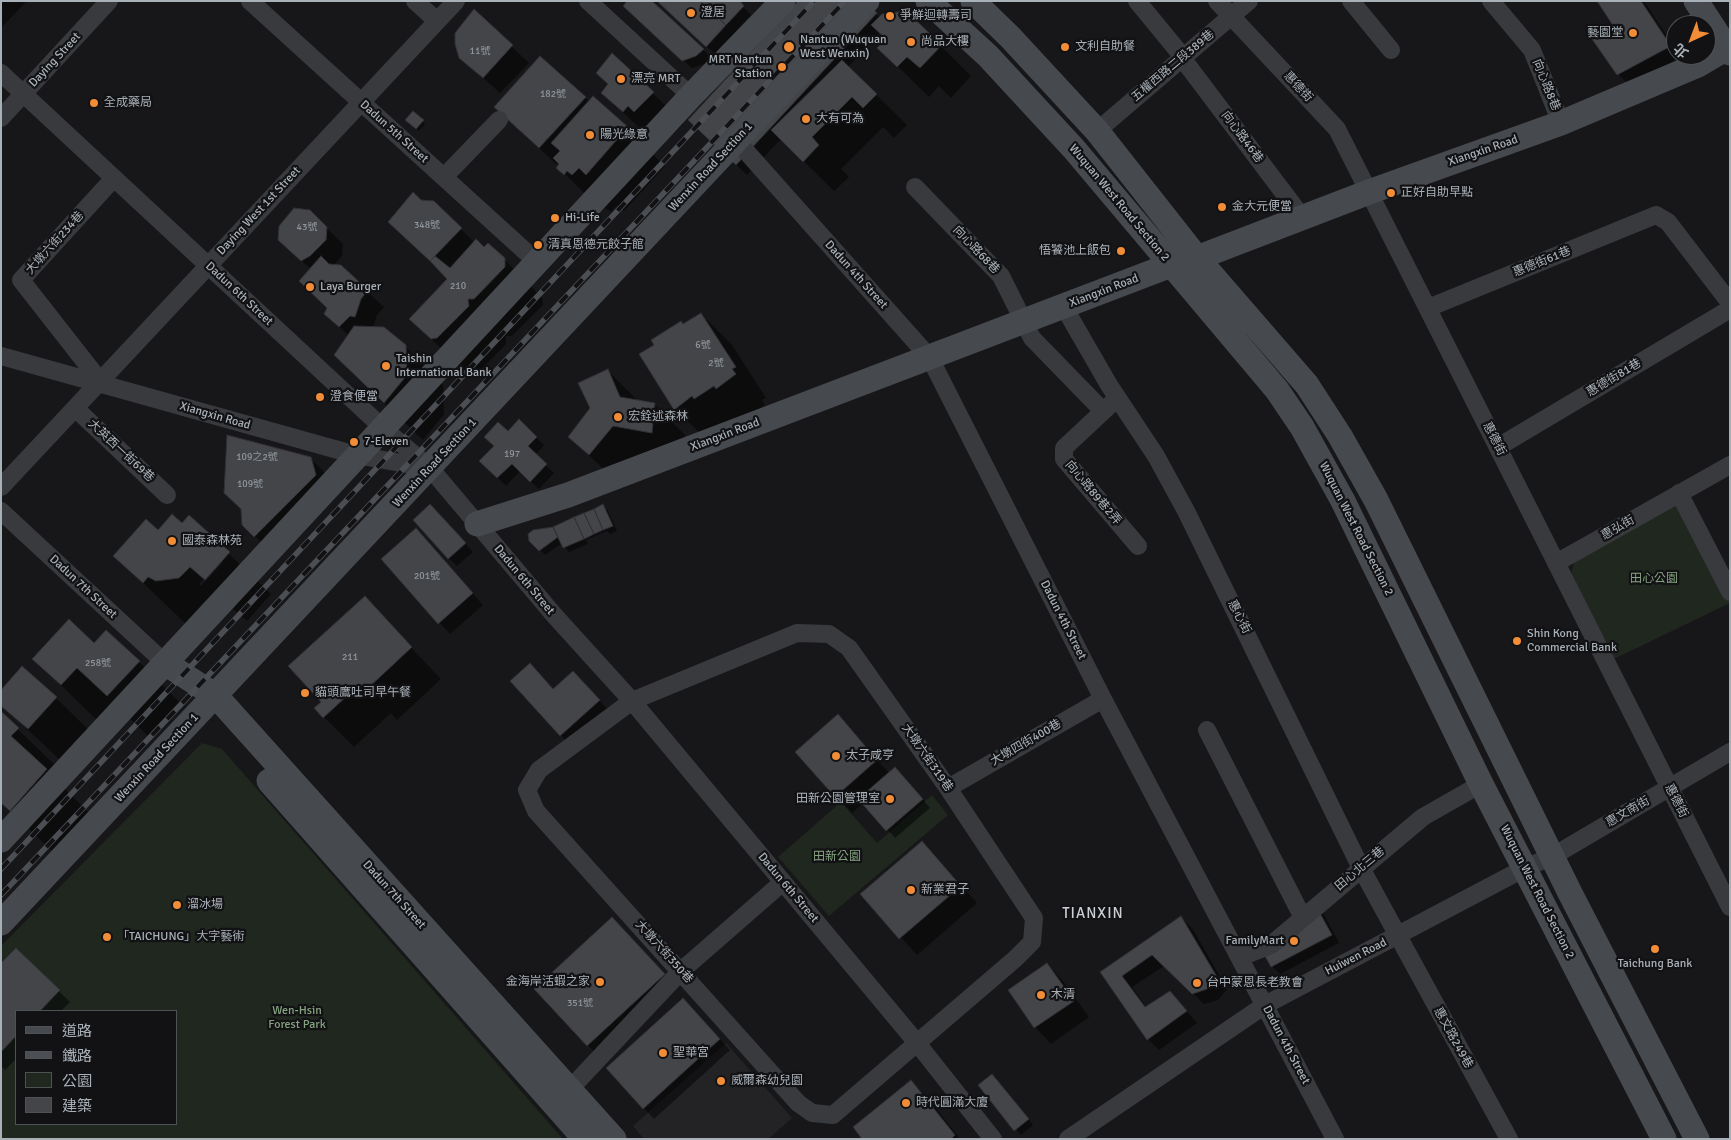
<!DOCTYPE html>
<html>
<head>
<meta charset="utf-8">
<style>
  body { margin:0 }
  #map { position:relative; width:1731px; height:1140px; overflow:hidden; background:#171719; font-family:Signika,"Noto Sans TC",sans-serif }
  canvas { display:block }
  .frame { position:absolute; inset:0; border:2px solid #a9b1b8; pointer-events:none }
  .legend { position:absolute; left:15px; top:1010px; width:162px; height:115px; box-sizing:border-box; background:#121214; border:1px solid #4e5256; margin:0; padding:6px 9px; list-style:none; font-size:15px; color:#a9b1b8 }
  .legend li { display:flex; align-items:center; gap:10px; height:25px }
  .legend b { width:25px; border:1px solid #4e5256 }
  .north { position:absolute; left:1666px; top:15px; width:50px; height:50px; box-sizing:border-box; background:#121214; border:1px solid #4e5256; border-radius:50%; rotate:223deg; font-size:14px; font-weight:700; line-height:20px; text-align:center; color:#a9b1b8 }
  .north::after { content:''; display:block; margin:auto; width:18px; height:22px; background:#f18c37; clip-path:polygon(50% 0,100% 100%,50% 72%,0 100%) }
</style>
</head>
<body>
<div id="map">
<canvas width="1731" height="1140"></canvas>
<div class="frame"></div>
<ul class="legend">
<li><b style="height:6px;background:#46494e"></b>道路</li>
<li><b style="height:6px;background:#4b4e53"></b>鐵路</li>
<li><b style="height:14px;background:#1f271f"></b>公園</li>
<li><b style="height:14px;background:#434549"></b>建築</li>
</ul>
<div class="north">北</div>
</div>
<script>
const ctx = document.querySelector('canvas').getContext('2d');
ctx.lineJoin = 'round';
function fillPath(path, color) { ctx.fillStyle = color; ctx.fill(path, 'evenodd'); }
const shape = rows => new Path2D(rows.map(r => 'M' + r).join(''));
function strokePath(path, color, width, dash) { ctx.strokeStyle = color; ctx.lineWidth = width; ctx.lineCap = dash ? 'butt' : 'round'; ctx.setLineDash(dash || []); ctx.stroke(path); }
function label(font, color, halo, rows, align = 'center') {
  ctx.font = font + ' Signika,"Noto Sans TC",sans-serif'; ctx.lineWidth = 4.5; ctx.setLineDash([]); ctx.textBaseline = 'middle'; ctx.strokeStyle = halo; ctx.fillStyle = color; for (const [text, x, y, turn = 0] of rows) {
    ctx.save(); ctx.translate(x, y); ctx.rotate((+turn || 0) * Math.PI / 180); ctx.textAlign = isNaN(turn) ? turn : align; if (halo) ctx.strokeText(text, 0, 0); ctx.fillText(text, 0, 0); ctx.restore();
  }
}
fillPath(shape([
  [726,1043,792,1118,768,1139,644,1139,633,1126]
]), '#232326');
fillPath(shape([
  [1678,502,1730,603,1614,659,1571,575,1574,561],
  [202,743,222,749,563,1139,1,1139,1,946],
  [16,1011,176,1011,176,1124,16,1124],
  [932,795,948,815,829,916,778,857,841,802,877,843]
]), '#1f271f');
fillPath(shape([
  [1,1,27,1,1,28],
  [659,1,738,1,751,15,715,54],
  [862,1,880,18,941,46,971,76,951,98,939,86,929,97,879,48,887,40,880,33,848,67,907,125,894,138,883,127,841,169,849,177,834,191,781,139,747,175,700,131],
  [1599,1,1644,1,1676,50,1676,55,1681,57,1629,85,1618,74,1616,27],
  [474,11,529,63,500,93,460,57],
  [632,14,703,49,711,58,704,64,692,68],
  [612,55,684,123,665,141,654,142,602,92,609,85],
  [585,98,590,102,594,98,665,166,624,211,617,205,611,212,605,208,602,211,558,167,561,164,558,162,556,164,512,123],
  [413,112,425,124,419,131,407,120],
  [421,201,461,229,474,242,504,259,542,298,543,305,512,336,506,336,506,344,475,376,470,377,411,319,449,279,406,238],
  [309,211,343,244,342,256,333,266,340,267,384,307,377,315,373,328,405,346,443,385,444,414,423,440,374,393,349,336,326,314,328,309,311,269,296,256],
  [701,314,732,345,766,398,762,400,765,405,747,418,706,439,675,409,640,355],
  [608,371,639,402,655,405,685,435,682,463,620,485,570,437,591,408],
  [519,421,544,445,535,455,554,473,539,489,520,471,506,486,481,461],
  [311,459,327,475,271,552,244,525],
  [603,506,608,511,617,531,610,534,607,531,586,540,588,544,569,552,562,543,545,555,531,540],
  [438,514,473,552,457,566,449,558],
  [189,516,271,594,247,621,232,608,186,624,115,556,158,531,182,525],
  [221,561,223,562,201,586,199,584],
  [426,541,483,605,450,634,382,559],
  [364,598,441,679,397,720,391,713,354,747,324,717,323,702],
  [94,645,139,662,181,704,149,737,119,708,103,726,34,659],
  [581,680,607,709,569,744,512,681,554,690],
  [56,698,98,739,71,770,1,705],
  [1,713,60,770,53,777,88,812,52,851,1,802],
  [838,716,889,773,903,776,930,808,895,838,863,803,852,813,797,752],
  [922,842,977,903,917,955,862,894],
  [1316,907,1324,915,1339,943,1280,974,1272,966],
  [1181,917,1192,928,1227,989,1218,1000,1204,1004,1164,966,1132,987,1147,1008,1170,992,1197,1023,1159,1050,1148,1039,1102,973],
  [623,930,675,986,598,1056,588,1045],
  [16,949,70,1002,61,1011,16,1011,16,1059,5,1070,1,1066,1,965],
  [1047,964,1063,981,1089,1017,1051,1044,1035,1027,1009,991],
  [694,1011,730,1050,654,1119,644,1108],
  [992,1075,1033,1125,1021,1135,979,1085],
  [911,1082,928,1098,960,1139,864,1139]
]), '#0007');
const building = shape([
  [627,1,652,1,704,49,696,56,682,61,623,6,627,1],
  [657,1,700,1,726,25,706,47,657,1],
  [700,1,740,1,744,6,726,25,700,1],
  [798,1,864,1,877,13,736,165,688,120,798,1],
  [1597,1,1641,1,1671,46,1617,75,1592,39,1614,27,1597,1],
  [474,9,513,45,483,78,459,58,455,44,455,33,474,9],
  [906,11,942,45,920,68,907,57,897,67,877,48,886,39,871,25,882,14,906,11],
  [612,53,654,92,634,112,628,106,623,112,601,93,608,84,596,73,612,53],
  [540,56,586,97,539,148,494,107,540,56],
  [842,60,877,94,863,108,852,97,812,137,819,145,803,162,771,130,842,60],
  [593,96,628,127,586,175,579,168,572,175,567,171,564,175,556,168,559,164,553,158,560,151,551,143,593,96],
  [413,111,424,120,416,129,405,120,413,111],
  [413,192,421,200,434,201,462,228,430,261,388,222,413,192],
  [294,208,310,210,327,227,326,240,310,256,301,261,278,240,279,226,294,208],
  [476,239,484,247,488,243,505,258,505,267,474,299,468,299,469,306,437,338,431,339,409,319,447,279,430,261,435,256,450,268,476,239],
  [321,256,329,264,341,265,368,290,361,299,355,317,350,316,339,327,324,314,327,308,299,281,321,256],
  [701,313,736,367,732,369,736,374,716,389,714,386,694,399,692,396,674,410,639,354,654,345,651,340,681,321,683,324,701,313],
  [354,326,384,327,406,345,407,375,384,403,334,355,354,326],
  [608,369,620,397,655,403,652,433,613,426,589,455,568,437,590,408,578,383,608,369],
  [519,419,537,437,528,446,547,464,530,482,512,464,497,478,479,461,494,446,484,437,498,422,508,431,519,419],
  [227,435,311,457,316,475,254,537,242,525,241,509,224,493,227,435],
  [430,504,466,543,448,559,413,520,430,504],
  [603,504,613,526,603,530,594,509,603,504],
  [594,509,603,530,594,534,584,513,594,509],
  [584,513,594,534,584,539,574,517,584,513],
  [172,514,182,523,189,515,230,552,205,580,190,567,179,578,156,581,148,577,143,583,113,556,146,519,158,530,172,514],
  [574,517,584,539,563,548,553,527,574,517],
  [553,527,558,537,539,551,529,541,528,534,533,530,553,527],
  [416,528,473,593,438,624,381,559,416,528],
  [365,596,412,647,366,690,360,684,323,718,314,708,321,702,288,666,365,596],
  [69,619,94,643,106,630,140,661,107,696,77,668,61,685,32,659,69,619],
  [530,663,553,689,573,671,600,700,560,736,510,681,530,663],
  [22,666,57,697,28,729,1,706,1,690,22,666],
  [1,711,19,728,11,736,47,769,10,811,1,803,1,711],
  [838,714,877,760,835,797,795,752,838,714],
  [895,767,923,799,886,831,858,799,895,767],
  [922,841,961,886,899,939,860,894,922,841],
  [1316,906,1332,935,1271,967,1260,947,1316,906],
  [1181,916,1217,977,1207,989,1192,994,1152,955,1122,976,1145,1007,1170,991,1187,1011,1147,1040,1100,972,1181,916],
  [612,917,665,974,587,1046,534,989,612,917],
  [16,948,60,990,40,1011,16,1011,16,1036,1,1052,1,963,16,948],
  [1047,963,1074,1001,1034,1028,1008,990,1047,963],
  [683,998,720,1039,643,1109,606,1068,683,998],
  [992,1074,1029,1119,1014,1131,978,1085,992,1074],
  [911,1080,955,1135,951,1139,862,1139,853,1127,911,1080]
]);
fillPath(building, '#434549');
strokePath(building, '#313135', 1);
strokePath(shape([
  [250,1,537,262],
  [415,1,437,21],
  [588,1,691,96],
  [1137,1,1183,57],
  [1217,1,1337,129,1730,907],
  [1351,1,1391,50],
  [1491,1,1532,50,1561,123],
  [1182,58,1302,217],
  [1,73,383,428,430,468,554,615,632,701,917,1043,993,1139],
  [1,118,109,1],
  [1097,131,1249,1],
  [736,140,930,358,1103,699,1335,1139],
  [444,177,499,120],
  [915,187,1001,276,1032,338,1102,410],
  [1064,307,1109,385,1156,456,1186,511,1361,868,1509,1139],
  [1428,308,1656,215,1668,222,1730,303],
  [1,356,356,455,429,468],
  [100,381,21,280,114,178],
  [1111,404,1064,448,1064,459,1138,546],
  [75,408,167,495],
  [1498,447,1730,309],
  [1,487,456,1],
  [1679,493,1730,592],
  [1,511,165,663],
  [1556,563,1730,465],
  [797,633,829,634,849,648,948,788,1034,918,1032,942,1015,959,833,1115,812,1113,798,1103,536,811,527,790,539,770,632,701,797,633],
  [1207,730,1303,918],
  [948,788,1103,699],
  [1241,957,1271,945,1423,817,1481,784],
  [569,1090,681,971,783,882],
  [1068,1139,1265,1005,1525,868,1553,856,1730,752]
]), '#383a3e', 18);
strokePath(shape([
  [928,1,988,56,1074,149,1277,390,1302,427,1343,501,1481,784,1664,1139],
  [973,1,1010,37,1097,131,1197,258,1307,385,1340,436,1376,500,1570,893,1697,1139],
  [1696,1,1730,53],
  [477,524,568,495,1171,265,1197,258,1369,192,1561,123,1698,65,1730,46],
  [165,663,216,696,614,1139],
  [269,781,585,1139],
  [1,840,691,96,783,1],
  [1,923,867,1]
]), '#46494e', 25);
const rail = shape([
  [1,869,814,1],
  [1,895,845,1]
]);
strokePath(rail, '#4b4e53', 5.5);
strokePath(rail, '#121214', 4, [11]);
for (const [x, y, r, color] of [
  [691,13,5,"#f18c37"],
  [890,16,5,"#f18c37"],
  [1633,33,5,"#f18c37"],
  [911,42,5,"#f18c37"],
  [789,47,6,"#f18c37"],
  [1065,47,5,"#f18c37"],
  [782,67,5,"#f18c37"],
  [621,79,5,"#f18c37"],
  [94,103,5,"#f18c37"],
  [806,119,5,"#f18c37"],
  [590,135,5,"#f18c37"],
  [1391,193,5,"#f18c37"],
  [1222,207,5,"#f18c37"],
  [555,218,5,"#f18c37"],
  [538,245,5,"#f18c37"],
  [1121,251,5,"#f18c37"],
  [310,287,5,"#f18c37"],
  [386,366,5,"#f18c37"],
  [320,397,5,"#f18c37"],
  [618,417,5,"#f18c37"],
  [354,442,5,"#f18c37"],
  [172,541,5,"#f18c37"],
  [1517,641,5,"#f18c37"],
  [305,693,5,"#f18c37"],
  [836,756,5,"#f18c37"],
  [890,799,5,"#f18c37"],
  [911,890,5,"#f18c37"],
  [177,905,5,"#f18c37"],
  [107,937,5,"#f18c37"],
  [1294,941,5,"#f18c37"],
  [1655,949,5,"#f18c37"],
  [600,982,5,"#f18c37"],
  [1197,983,5,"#f18c37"],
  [1041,995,5,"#f18c37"],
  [663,1053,5,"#f18c37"],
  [721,1081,5,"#f18c37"],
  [906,1103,5,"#f18c37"]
]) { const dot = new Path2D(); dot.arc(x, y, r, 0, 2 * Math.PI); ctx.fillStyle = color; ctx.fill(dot); strokePath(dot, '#121214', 2); }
label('10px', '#90969c', null, [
  ["11號",480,51],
  ["182號",553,94],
  ["348號",427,225],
  ["43號",307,227],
  ["210",458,286],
  ["6號",703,345],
  ["2號",716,363],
  ["197",512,454],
  ["109之2號",257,457],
  ["109號",250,484],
  ["201號",427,576],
  ["211",350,657],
  ["258號",98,663],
  ["351號",580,1003]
]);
label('12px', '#a9b1b8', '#121214', [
  ["澄居",701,13],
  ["爭鮮迴轉壽司",900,16],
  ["藝園堂",1623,33,"right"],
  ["Nantun (Wuquan",800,40],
  ["West Wenxin)",800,54],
  ["尚品大樓",921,42],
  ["文利自助餐",1075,47],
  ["MRT Nantun",772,60,"right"],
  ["Station",772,74,"right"],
  ["漂亮 MRT",631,79],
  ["全成藥局",104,103],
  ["大有可為",816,119],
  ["陽光綠意",600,135],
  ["正好自助早點",1401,193],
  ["金大元便當",1232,207],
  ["Hi-Life",565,218],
  ["清真恩德元餃子館",548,245],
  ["悟饕池上飯包",1111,251,"right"],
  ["Laya Burger",320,287],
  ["Taishin",396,359],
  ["International Bank",396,373],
  ["澄食便當",330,397],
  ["宏銓述森林",628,417],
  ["7-Eleven",364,442],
  ["國泰森林苑",182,541],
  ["Shin Kong",1527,634],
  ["Commercial Bank",1527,648],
  ["貓頭鷹吐司早午餐",315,693],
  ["太子咸亨",846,756],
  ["田新公園管理室",880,799,"right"],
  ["新業君子",921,890],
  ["溜冰場",187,905],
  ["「TAICHUNG」大字藝術",117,937],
  ["FamilyMart",1284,941,"right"],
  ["Taichung Bank",1655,964,"center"],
  ["金海岸活蝦之家",590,982,"right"],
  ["台中蒙恩長老教會",1207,983],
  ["木清",1051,995],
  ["聖華宮",673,1053],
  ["威爾森幼兒園",731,1081],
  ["時代圓滿大廈",916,1103]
], 'left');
label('12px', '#a9b1b8', '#121214', [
  ["Daying Street",55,60,-47],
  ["五權西路二段389巷",1173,66,-40],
  ["向心路8巷",1546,85,68],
  ["惠德街",1298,87,47],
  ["Dadun 5th Street",394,132,42],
  ["向心路46巷",1242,137,53],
  ["Xiangxin Road",1483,151,-19],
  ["Wenxin Road Section 1",711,167,-47],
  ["Wuquan West Road Section 2",1119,203,50],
  ["Daying West 1st Street",259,211,-47],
  ["大墩六街234巷",55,243,-48],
  ["向心路68巷",976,250,46],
  ["惠德街61巷",1542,262,-22],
  ["Dadun 4th Street",856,275,48],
  ["Xiangxin Road",1104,291,-21],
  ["Dadun 6th Street",239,294,43],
  ["惠德街81巷",1614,378,-31],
  ["Xiangxin Road",215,416,16],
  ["Xiangxin Road",725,435,-21],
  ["惠德街",1494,439,63],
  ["大英西一街69巷",121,451,43],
  ["Wenxin Road Section 1",435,463,-47],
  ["向心路89巷2弄",1093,493,50],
  ["惠弘街",1618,528,-30],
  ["Wuquan West Road Section 2",1356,529,63],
  ["Dadun 6th Street",524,580,50],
  ["Dadun 7th Street",83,587,43],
  ["惠心街",1239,617,63],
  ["Dadun 4th Street",1063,620,63],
  ["大墩四街400巷",1026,743,-30],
  ["Wenxin Road Section 1",157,758,-47],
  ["大墩六街319巷",927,758,55],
  ["惠德街",1676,801,63],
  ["惠文南街",1628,812,-30],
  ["田心北三巷",1360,869,-40],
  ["Dadun 6th Street",788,888,50],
  ["Wuquan West Road Section 2",1537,892,63],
  ["Dadun 7th Street",394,895,48],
  ["大墩六街350巷",664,952,48],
  ["Huiwen Road",1356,957,-27],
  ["惠文路249巷",1453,1038,61],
  ["Dadun 4th Street",1286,1045,62]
]);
label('12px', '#85a380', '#121214', [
  ["田心公園",1654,579],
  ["田新公園",837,857],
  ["Wen-Hsin",297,1011],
  ["Forest Park",297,1025]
]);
ctx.letterSpacing = '1px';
label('15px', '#cacfd5', '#121214', [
  ["TIANXIN",1093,914]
]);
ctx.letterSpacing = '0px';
</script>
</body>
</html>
